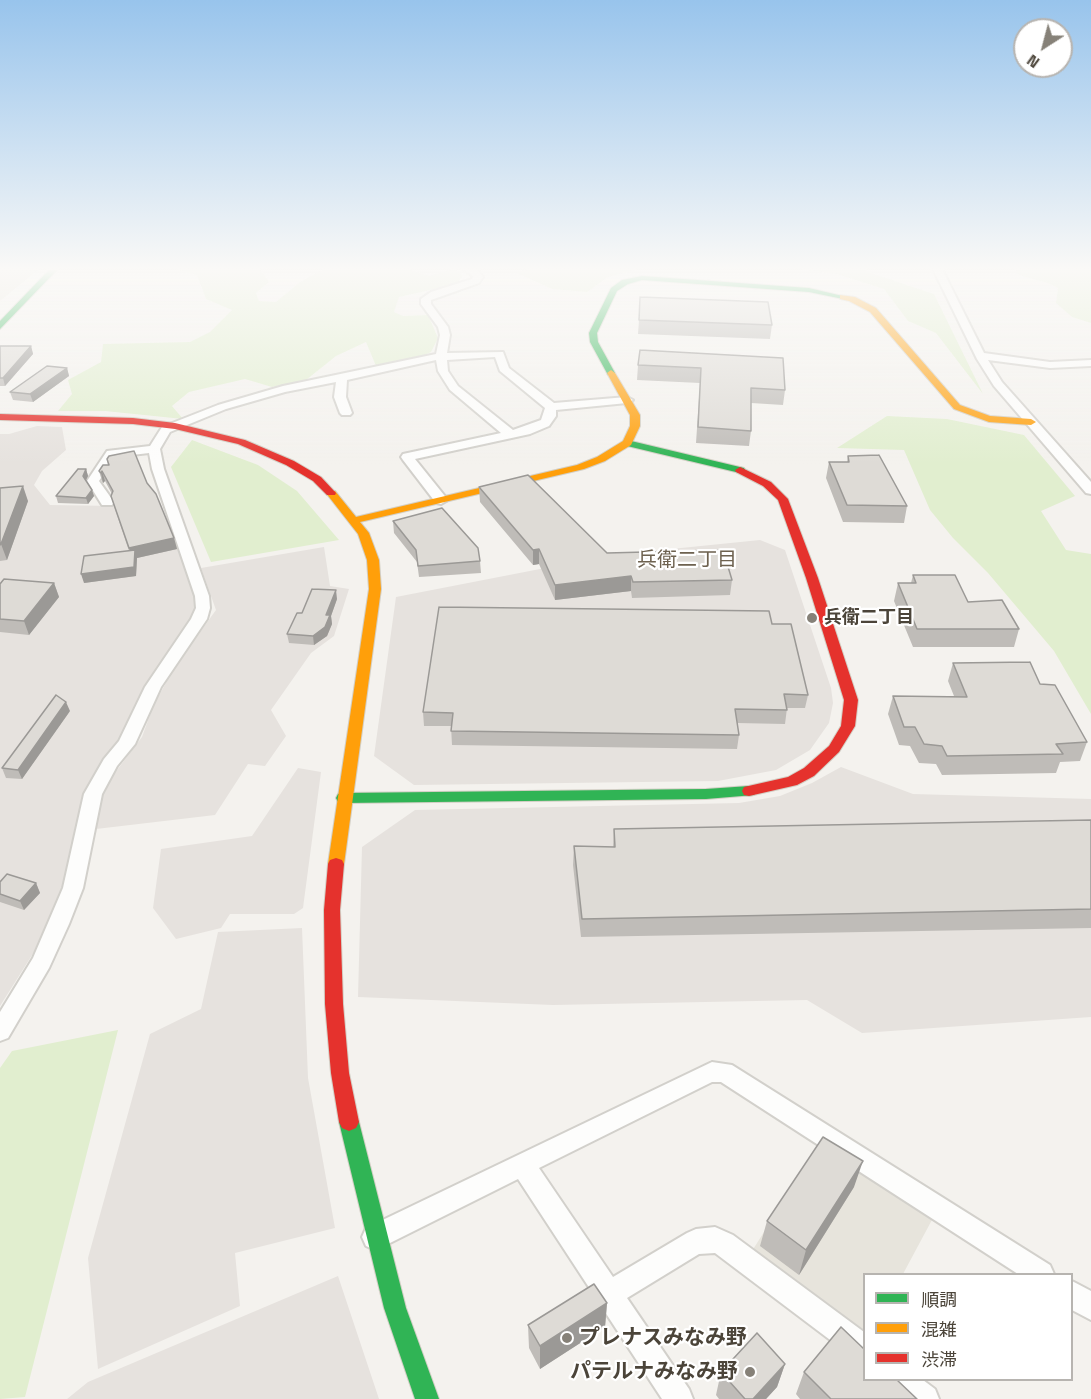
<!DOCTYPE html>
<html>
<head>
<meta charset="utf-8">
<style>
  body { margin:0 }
  #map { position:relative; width:1091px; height:1399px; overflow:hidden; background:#f4f2ee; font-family:"Space Grotesk","Noto Sans JP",sans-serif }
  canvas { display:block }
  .legend { position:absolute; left:863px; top:1273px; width:210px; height:108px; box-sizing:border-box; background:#fff; border:2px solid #b7b4b0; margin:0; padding:8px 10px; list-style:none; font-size:18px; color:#4b4439 }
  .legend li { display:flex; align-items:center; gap:12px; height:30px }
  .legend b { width:30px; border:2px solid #b7b4b0 }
  .north { position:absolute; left:1013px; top:18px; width:60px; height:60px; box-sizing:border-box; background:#fff; border:2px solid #b7b4b0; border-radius:50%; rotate:216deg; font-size:16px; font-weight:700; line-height:24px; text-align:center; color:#4b4439 }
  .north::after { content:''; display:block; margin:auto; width:21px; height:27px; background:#868178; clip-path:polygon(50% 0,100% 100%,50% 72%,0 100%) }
</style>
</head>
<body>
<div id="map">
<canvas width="1091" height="1399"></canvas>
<ul class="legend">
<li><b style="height:8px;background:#30b455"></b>順調</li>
<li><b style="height:8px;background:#ff9f0a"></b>混雑</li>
<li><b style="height:8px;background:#e5322d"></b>渋滞</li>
</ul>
<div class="north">N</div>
</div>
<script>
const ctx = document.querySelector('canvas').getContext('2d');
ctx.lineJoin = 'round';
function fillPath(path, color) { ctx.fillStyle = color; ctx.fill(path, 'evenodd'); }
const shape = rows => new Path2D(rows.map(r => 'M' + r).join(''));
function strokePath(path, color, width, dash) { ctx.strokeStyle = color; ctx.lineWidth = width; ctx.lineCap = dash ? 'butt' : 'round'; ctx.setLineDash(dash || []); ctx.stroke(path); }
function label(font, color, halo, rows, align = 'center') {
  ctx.font = font + ' "Space Grotesk","Noto Sans JP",sans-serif'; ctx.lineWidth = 4.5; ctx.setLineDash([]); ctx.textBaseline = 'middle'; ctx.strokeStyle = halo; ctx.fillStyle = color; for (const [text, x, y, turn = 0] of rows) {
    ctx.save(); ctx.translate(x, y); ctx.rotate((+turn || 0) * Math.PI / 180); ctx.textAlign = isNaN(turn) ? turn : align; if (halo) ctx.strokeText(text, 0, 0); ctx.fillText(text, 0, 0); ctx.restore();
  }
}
fillPath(shape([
  [820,1143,933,1218,903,1274,864,1274,864,1334,811,1292,752,1251]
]), '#e7e4dc');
fillPath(shape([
  [37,426,62,427,66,450,42,471,34,485,50,505,114,506,156,494,181,551,197,609,132,712,123,739,81,811,56,917,0,1006,0,434,9,434],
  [760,540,785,550,831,688,833,703,829,723,810,750,776,770,718,781,414,785,374,756,396,597,612,555],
  [324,547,330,586,349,589,334,636,311,653,271,710,286,736,265,766,248,764,215,815,96,829,105,786,142,737,154,704,175,667,216,610,201,568],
  [841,767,913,794,1091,799,1091,1017,862,1033,807,1000,553,1005,358,997,362,847,415,810,739,803,780,796,812,783],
  [298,768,321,772,303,908,294,914,230,914,221,928,176,939,153,908,161,849,252,836],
  [302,928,308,1078,335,1228,235,1253,240,1306,98,1369,88,1258,150,1034,201,1009,218,932],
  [338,1276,379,1399,67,1399,88,1382]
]), '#e6e2de');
fillPath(shape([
  [0,269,39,269,0,301]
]), '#eae5da');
fillPath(shape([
  [176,269,260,269,269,282,256,293,259,301,276,302,300,282,324,269,408,269,429,276,454,269,463,275,457,284,399,297,394,312,403,316,428,315,438,338,431,352,414,360,376,366,366,342,336,356,306,380,272,387,245,379,189,392,172,406,183,419,105,411,58,411,72,394,68,380,101,362,103,344,190,342,210,332,232,310,206,299,197,275],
  [532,269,638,269,608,277,587,292,552,289,515,272],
  [800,269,865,269,868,272,934,294,983,394,936,333,908,321,884,289,837,274],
  [1015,269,1091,269,1091,323,1072,317,1056,303,1058,288,1048,283,1019,275],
  [887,416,947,419,1024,435,1075,496,1041,511,1066,550,1091,554,1091,714,1054,651,988,573,953,538,930,510,904,450,837,448],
  [192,440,258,465,297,491,339,540,211,562,171,467],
  [118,1030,25,1397,0,1399,0,1068,12,1051]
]), '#e1eecf');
const street = shape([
  [463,269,474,269,479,272,483,277,479,283,431,300,431,304,448,327,450,335,447,353,503,352,509,368,554,403,627,397,633,400,627,403,556,410,556,416,549,426,530,434,415,459,448,500,441,504,436,503,403,460,401,457,403,454,501,433,450,390,438,371,436,360,347,380,346,397,352,413,350,415,342,415,340,413,334,397,336,382,285,392,226,409,170,432,160,449,164,469,209,596,210,608,207,619,161,687,135,744,117,766,102,794,83,888,69,924,49,968,8,1038,0,1041,0,1012,33,958,63,888,84,794,104,759,119,741,145,687,191,619,196,608,195,596,152,469,149,453,115,457,99,481,114,502,112,505,102,505,87,481,107,451,150,446,162,427,218,405,283,386,436,354,440,335,438,327,421,304,421,299,431,292,472,279,473,276,463,269],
  [495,357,500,371,545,408,541,420,513,430,458,386,448,371,447,360,495,357],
  [933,269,942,269,984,353,1050,362,1091,360,1091,366,1050,368,988,360,1002,382,1091,482,1091,494,1086,493,994,386,977,359,933,269],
  [712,1062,732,1065,1050,1265,1054,1274,1018,1274,721,1082,712,1082,539,1168,613,1277,687,1233,696,1229,715,1227,733,1235,864,1332,864,1362,854,1358,715,1253,699,1254,627,1298,689,1389,693,1399,662,1399,518,1179,384,1246,375,1250,366,1246,362,1237,366,1228,712,1062],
  [1072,1281,1091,1291,1091,1320,1072,1310,1072,1281],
  [888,1380,923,1380,935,1389,939,1399,903,1399,892,1390,888,1380]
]);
const fast = shape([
  [50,269,58,269,0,329,0,321,50,269],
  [642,276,809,288,847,297,843,299,809,292,642,280,628,284,617,291,597,333,598,342,615,373,608,375,590,342,589,333,611,288,622,280,642,276],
  [627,440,744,468,745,470,740,473,623,445,623,441,627,440],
  [749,786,754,787,756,791,754,795,706,799,343,803,338,802,336,798,338,794,343,793,706,789,749,786],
  [349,1113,356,1116,359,1122,406,1308,439,1399,415,1399,384,1308,339,1122,342,1116,349,1113]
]);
const slow = shape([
  [840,295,855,297,876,308,960,405,990,416,1031,419,1036,422,1031,425,989,422,954,409,870,312,849,301,840,299,840,295],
  [611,370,615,373,640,415,640,426,631,445,605,461,584,469,360,522,369,533,379,560,381,589,344,864,342,868,336,870,330,868,328,864,369,589,367,560,358,534,326,493,327,491,335,491,356,517,577,465,597,457,623,441,630,426,630,415,607,373,611,370]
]);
const jam = shape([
  [0,414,133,418,175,423,245,440,294,461,321,477,336,493,335,495,327,495,313,481,286,465,238,444,175,429,133,424,0,420,0,414],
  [740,467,771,482,788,499,818,578,858,700,855,726,839,752,814,776,797,785,749,796,744,795,742,791,744,787,788,777,804,768,829,746,841,726,844,700,806,578,778,500,763,486,736,472,735,470,740,467],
  [336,858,342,860,344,864,340,910,343,1004,349,1073,359,1122,356,1128,349,1131,342,1128,339,1122,331,1073,325,1004,324,910,328,864,330,860,336,858]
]);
strokePath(street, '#d2d0cb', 4);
strokePath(fast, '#d3cfc5', 2);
strokePath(slow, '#d3cfc5', 2);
strokePath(jam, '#d3cfc5', 2);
fillPath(street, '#fdfdfc');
fillPath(fast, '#30b455');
fillPath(slow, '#ff9f0a');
fillPath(jam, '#e5322d');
fillPath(shape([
  [639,320,772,325,770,339,638,334],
  [0,346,31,346,33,354,5,386,0,386],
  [640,350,785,390,783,405,751,403,751,431,749,446,696,443,700,383,637,380,638,365],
  [67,368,69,376,33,402,13,400,10,392],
  [848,456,907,506,904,523,843,522,826,478,829,462,847,462],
  [107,459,147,483,174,538,177,549,137,558,136,576,84,583,129,551,114,506,111,496,112,494,105,481,103,483,102,481,99,471,108,465],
  [86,469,88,476,86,480,94,496,88,504,58,503,56,496],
  [479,487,607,553,732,580,730,595,632,598,631,591,555,600,539,564,533,565,480,502],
  [0,488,28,501,7,560,0,561],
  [393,521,480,561,481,573,419,577,417,562,394,533],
  [913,575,968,602,1019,629,1014,647,913,647,894,601,898,583,911,583],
  [54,583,59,597,29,635,0,632,0,584],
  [337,599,331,616,332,624,327,636,314,645,289,643,287,634,302,613],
  [772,624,808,695,805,708,787,708,785,724,737,723,739,735,737,749,452,745,451,726,424,726,423,712],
  [953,663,1040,684,1087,742,1080,761,1060,762,1056,773,942,775,936,764,919,763,910,746,899,745,888,714,893,696,954,696,948,681],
  [70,711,22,779,6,778,2,768],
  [1091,820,1091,928,581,937,573,865,574,846,613,847,614,829],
  [0,882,36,883,40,893,24,910,0,902],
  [854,1187,799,1275,760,1246,767,1221],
  [607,1303,605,1327,540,1369,529,1348,528,1325],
  [785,1364,777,1387,766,1399,719,1399,716,1395,721,1372],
  [804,1372,917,1399,800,1399,796,1394]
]), '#bfbcb8');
fillPath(shape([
  [31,346,33,354,5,386,3,378],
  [67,368,69,376,33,402,30,394],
  [86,469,88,476,85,482,83,476],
  [102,471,105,481,103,483,101,473],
  [23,486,28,501,7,560,1,544],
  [92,490,94,496,88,504,86,498],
  [174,538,177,549,137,558,136,576,84,583,81,574,132,559,129,548],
  [539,549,539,564,533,565,533,550],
  [631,576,631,591,555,600,555,585],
  [54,583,59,597,29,635,24,621],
  [336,590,337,599,331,616,332,624,327,636,314,645,313,636],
  [66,702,70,711,22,779,18,770],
  [36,883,40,893,24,910,20,901],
  [863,1161,854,1187,799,1275,806,1250],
  [607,1303,605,1327,540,1369,540,1346],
  [785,1364,777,1387,766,1399,753,1399]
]), '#9b9996');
const building = shape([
  [640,297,768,302,772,325,639,320,640,297],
  [0,346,31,346,3,378,0,378,0,346],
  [640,350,783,358,785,390,751,388,751,431,698,427,701,368,638,365,640,350],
  [47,366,67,368,30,394,10,392,47,366],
  [134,451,147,483,156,494,174,538,129,548,111,496,113,491,102,471,101,473,99,471,103,465,109,465,107,459,109,456,134,451],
  [879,455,907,506,847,505,829,462,849,462,848,456,879,455],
  [78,469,86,469,83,476,92,490,86,498,56,496,78,469],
  [528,475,607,553,723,550,732,580,633,582,631,576,555,585,539,549,533,550,479,487,528,475],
  [23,486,1,544,0,545,0,488,23,486],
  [442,508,478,548,480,561,418,566,416,550,393,521,442,508],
  [135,550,134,567,81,574,84,556,135,550],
  [913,575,955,575,968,602,1002,600,1019,629,917,629,898,583,916,583,913,575],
  [4,579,54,583,24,621,0,619,0,584,4,579],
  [312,589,336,590,326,615,330,615,325,627,313,636,287,634,297,613,302,613,312,589],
  [439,607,769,611,772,624,791,624,808,695,784,694,787,710,735,709,739,735,451,731,453,713,423,712,439,607],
  [1030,662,1040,684,1055,685,1087,742,1056,744,1063,754,947,756,942,746,924,744,915,727,904,727,893,696,967,697,953,663,1030,662],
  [56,695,66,702,18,770,2,768,56,695],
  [1091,820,1091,909,582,919,574,846,615,847,614,829,1091,820],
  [7,874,36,883,20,901,0,894,0,882,7,874],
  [823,1137,863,1161,806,1250,767,1221,823,1137],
  [594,1284,607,1303,540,1346,528,1325,594,1284],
  [841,1327,864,1349,864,1380,897,1380,917,1399,831,1399,804,1372,841,1327],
  [757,1333,785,1364,753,1399,745,1399,721,1372,757,1333]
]);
fillPath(building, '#dedbd6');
strokePath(building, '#9b9996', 1.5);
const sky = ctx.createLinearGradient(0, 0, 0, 464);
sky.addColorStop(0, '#98c4ec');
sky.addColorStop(0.58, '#faf9f7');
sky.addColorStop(1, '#faf9f700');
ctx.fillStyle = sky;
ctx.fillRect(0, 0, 1091, 464);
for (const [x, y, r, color] of [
  [812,618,6,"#868178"],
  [567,1338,6,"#868178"],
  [750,1372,6,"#868178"]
]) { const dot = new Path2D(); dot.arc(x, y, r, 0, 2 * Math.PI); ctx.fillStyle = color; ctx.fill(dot); strokePath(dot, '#fff', 2); }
label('bold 18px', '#4b4439', '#fff', [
  ["兵衛二丁目",824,618]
], 'left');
label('20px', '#6e6250', '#fff', [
  ["兵衛二丁目",687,561]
]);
label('bold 21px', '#4b4439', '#fff', [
  ["プレナスみなみ野",579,1338],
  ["パテルナみなみ野",738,1372,"right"]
], 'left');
</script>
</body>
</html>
